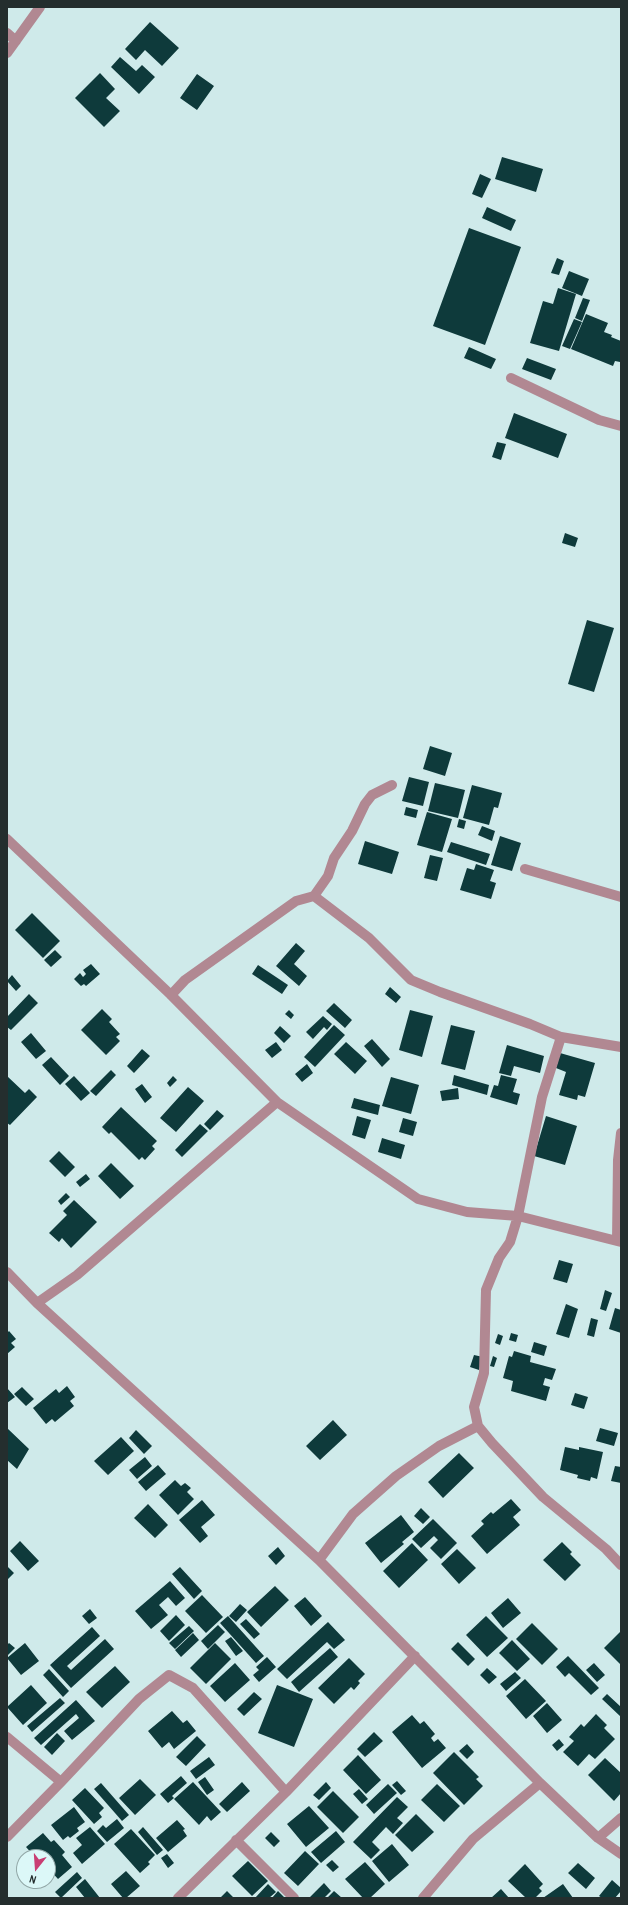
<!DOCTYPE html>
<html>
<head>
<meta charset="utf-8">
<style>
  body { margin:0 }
  #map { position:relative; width:628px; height:1905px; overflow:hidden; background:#cfeaea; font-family:"Archivo Narrow",sans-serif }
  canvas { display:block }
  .frame { position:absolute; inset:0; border:8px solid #242e2e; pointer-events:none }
  .north { position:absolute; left:16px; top:1849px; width:40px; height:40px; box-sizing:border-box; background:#dcf8f8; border:1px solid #92a7a7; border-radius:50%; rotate:197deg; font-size:11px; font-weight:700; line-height:16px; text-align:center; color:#242e2e }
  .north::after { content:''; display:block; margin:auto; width:14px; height:18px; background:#c93e73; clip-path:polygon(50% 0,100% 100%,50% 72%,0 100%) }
</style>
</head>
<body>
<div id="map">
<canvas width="628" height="1905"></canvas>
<div class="frame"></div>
<div class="north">N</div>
</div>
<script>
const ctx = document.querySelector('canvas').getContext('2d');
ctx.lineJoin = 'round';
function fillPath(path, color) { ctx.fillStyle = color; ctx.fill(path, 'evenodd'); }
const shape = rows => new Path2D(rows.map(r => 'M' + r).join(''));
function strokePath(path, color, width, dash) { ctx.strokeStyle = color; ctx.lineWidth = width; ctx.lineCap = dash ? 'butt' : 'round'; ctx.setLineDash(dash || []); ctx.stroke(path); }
fillPath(shape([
  [150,22,179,48,162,66,145,50,136,60,125,49],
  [120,57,136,71,142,65,155,77,139,94,111,67],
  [100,73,115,89,106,98,120,111,104,127,75,98],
  [197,74,214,86,197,110,180,98],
  [502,157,543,169,536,192,495,179],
  [480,174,491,179,482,198,472,194],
  [487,207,516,220,511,231,482,218],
  [469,228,521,247,485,345,433,326],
  [557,258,564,261,559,275,551,273],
  [569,271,589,279,582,296,562,288],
  [558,288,576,294,559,351,530,343,543,301,553,304],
  [583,298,590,300,582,321,575,318],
  [586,314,608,323,604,332,612,335,611,337,621,341,620,362,615,361,613,366,571,349],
  [574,319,582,322,570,349,562,346],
  [469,347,496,359,491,369,464,358],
  [527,358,556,369,551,380,522,369],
  [514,413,567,434,558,458,505,438],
  [497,442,506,444,501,460,492,457],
  [565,533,578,538,575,547,562,543],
  [587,620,614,628,594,692,568,684],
  [430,746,452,753,445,776,423,769],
  [409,777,429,782,423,806,402,801],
  [435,783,465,790,458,818,428,811],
  [472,785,502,793,498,808,494,807,489,825,463,818],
  [406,807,418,810,416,818,404,815],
  [427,812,452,819,442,852,417,845],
  [459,819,466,821,464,829,457,827],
  [482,826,495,831,492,841,478,835],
  [500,836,521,843,512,871,491,865],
  [365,841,399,852,392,874,358,864],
  [451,842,490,854,486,865,447,852],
  [430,855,443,858,437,881,424,878],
  [476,864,494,870,490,881,496,883,491,899,460,890,467,868,474,870],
  [32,913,60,941,43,958,15,930],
  [296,943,305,951,294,964,307,976,299,986,276,966],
  [55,950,62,957,51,967,44,960],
  [91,964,100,974,86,986,84,984,81,986,74,979,80,973,83,977,86,974,83,970],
  [258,965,288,985,282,994,252,974],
  [12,975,21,986,16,991,7,981],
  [390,987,401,997,396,1003,385,994],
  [29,994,38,1003,11,1030,7,1027,7,1017],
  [334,1003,352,1020,345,1028,326,1011],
  [102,1009,112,1019,109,1022,120,1034,116,1037,120,1041,106,1055,81,1030],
  [289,1010,294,1015,291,1019,285,1014],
  [410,1010,433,1016,422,1057,399,1050],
  [323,1016,332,1024,327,1030,324,1027,313,1039,306,1032],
  [334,1025,345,1035,315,1067,304,1057],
  [451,1025,475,1031,465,1070,441,1064],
  [280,1026,291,1036,284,1043,274,1033],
  [31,1033,46,1051,36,1059,21,1042],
  [372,1039,390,1059,382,1067,364,1046],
  [276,1042,282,1050,272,1058,265,1050],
  [346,1042,367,1061,355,1074,334,1054],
  [507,1045,544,1056,540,1073,514,1066,511,1076,499,1073],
  [142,1049,150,1056,134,1073,127,1066],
  [560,1053,595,1063,585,1097,578,1095,577,1100,559,1095,566,1072,556,1068],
  [51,1057,69,1076,60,1085,42,1065],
  [307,1064,313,1073,302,1082,295,1074],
  [111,1070,116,1075,96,1096,90,1091],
  [454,1075,489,1085,487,1095,452,1085],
  [501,1075,517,1079,513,1092,520,1094,517,1105,490,1097,494,1085,498,1086],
  [7,1076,25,1093,29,1089,37,1097,10,1125,7,1123],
  [74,1076,90,1093,81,1101,65,1084],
  [173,1076,177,1080,170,1087,167,1083],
  [391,1077,419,1085,411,1114,382,1106],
  [142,1084,152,1097,145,1103,135,1089],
  [188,1087,204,1101,176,1132,160,1118],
  [458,1088,459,1099,442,1101,440,1091],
  [354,1098,380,1105,378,1115,351,1108],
  [121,1107,157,1141,152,1146,155,1149,145,1160,142,1157,139,1160,111,1132,109,1134,102,1127],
  [217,1110,224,1116,210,1130,204,1124],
  [357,1116,371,1120,365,1139,352,1135],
  [546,1116,577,1126,565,1165,534,1156],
  [403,1118,417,1122,413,1136,399,1132],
  [200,1124,208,1131,182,1157,175,1150],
  [382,1138,405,1145,401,1159,378,1152],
  [59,1151,75,1167,65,1177,49,1161],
  [111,1163,134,1186,120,1199,98,1176],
  [86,1174,90,1179,80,1187,76,1182],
  [66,1193,70,1197,61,1205,58,1201],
  [74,1200,97,1222,71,1248,62,1238,59,1242,49,1233,67,1215,63,1211],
  [559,1260,573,1264,567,1283,553,1279],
  [605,1290,612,1293,606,1311,600,1309],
  [566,1304,578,1309,569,1338,556,1334],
  [615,1308,621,1310,621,1333,609,1329],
  [591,1318,598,1320,594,1337,587,1335],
  [9,1331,16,1339,11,1343,15,1347,7,1354,7,1333],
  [511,1333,518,1335,516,1342,509,1340],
  [498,1334,503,1336,500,1345,495,1343],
  [534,1342,547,1346,544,1356,531,1352],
  [514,1351,531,1356,530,1362,556,1369,552,1380,545,1378,543,1385,550,1387,546,1401,511,1391,513,1381,503,1378,509,1356,512,1357],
  [474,1355,483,1357,479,1370,470,1367],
  [493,1356,497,1358,494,1367,490,1366],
  [67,1386,75,1397,70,1401,74,1406,55,1422,52,1419,46,1424,33,1408,56,1389,59,1393],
  [22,1387,34,1399,26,1406,14,1394],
  [7,1388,15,1397,7,1403],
  [575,1393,588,1397,584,1409,571,1405],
  [333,1420,347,1435,320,1460,306,1446],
  [7,1428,29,1449,17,1469,7,1460],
  [600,1428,618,1433,614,1446,596,1441],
  [136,1430,152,1446,144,1454,129,1438],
  [121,1437,134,1451,108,1475,94,1461],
  [565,1447,579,1450,579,1447,603,1452,597,1479,591,1477,590,1481,577,1478,578,1475,560,1470],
  [459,1453,474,1468,443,1498,428,1482],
  [145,1457,152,1466,137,1479,129,1470],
  [158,1465,166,1474,146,1491,138,1482],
  [615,1466,621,1467,621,1483,611,1481],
  [175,1480,181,1486,185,1483,191,1488,187,1492,194,1499,178,1515,159,1495],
  [511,1499,521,1510,513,1517,520,1525,487,1554,471,1536,484,1524,481,1521,491,1512,493,1514],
  [202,1500,215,1515,201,1527,208,1536,200,1543,179,1520],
  [148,1504,168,1525,155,1538,134,1518],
  [421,1508,430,1517,423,1524,414,1516],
  [401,1515,414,1532,402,1542,404,1544,381,1563,365,1543],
  [433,1519,457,1543,441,1559,430,1548,438,1540,434,1536,421,1548,412,1539],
  [20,1541,39,1561,28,1571,10,1551],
  [562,1542,572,1552,570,1554,581,1565,565,1581,543,1560],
  [412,1543,428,1560,399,1588,383,1571],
  [278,1547,285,1556,276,1565,268,1556],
  [457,1549,476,1568,459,1584,441,1564],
  [7,1566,14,1573,7,1580],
  [180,1567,202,1591,194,1599,172,1574],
  [170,1581,185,1598,176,1606,168,1597,159,1605,168,1615,151,1629,135,1611],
  [275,1586,289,1600,261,1627,247,1612],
  [202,1595,223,1617,206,1633,185,1611],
  [305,1597,322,1616,311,1626,294,1606],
  [508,1598,521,1613,503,1628,491,1613],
  [240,1604,247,1610,236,1622,229,1616],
  [90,1609,97,1618,89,1624,82,1616],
  [176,1615,185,1625,169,1641,160,1631],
  [228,1616,264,1656,256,1663,220,1623],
  [486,1616,508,1638,487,1657,466,1635],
  [246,1619,260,1634,254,1639,240,1624],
  [328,1622,345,1640,334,1649,327,1642,287,1679,277,1669],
  [532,1623,558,1649,542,1665,516,1639],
  [218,1625,225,1632,208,1649,201,1641],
  [189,1626,194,1631,175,1649,169,1643],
  [92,1627,100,1636,67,1666,71,1670,105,1639,114,1649,71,1688,50,1665],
  [621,1631,621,1665,604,1648],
  [193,1633,199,1640,181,1657,175,1650],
  [231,1637,243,1651,236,1656,225,1641],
  [512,1640,530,1659,517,1671,499,1653],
  [458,1642,475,1659,468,1666,451,1649],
  [9,1643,15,1648,7,1656,7,1645],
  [25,1643,39,1661,21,1675,7,1658],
  [215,1643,231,1659,206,1684,190,1668],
  [330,1648,338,1657,299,1692,291,1682],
  [568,1656,599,1688,591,1695,569,1673,565,1677,556,1667],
  [267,1657,276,1667,259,1682,253,1675,259,1670,256,1667],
  [349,1658,365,1674,358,1681,360,1683,354,1690,351,1687,334,1704,318,1688],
  [235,1663,250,1680,225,1702,210,1686],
  [594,1663,605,1675,597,1682,586,1670],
  [115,1666,130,1682,102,1708,86,1692],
  [487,1668,497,1677,489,1684,480,1675],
  [49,1669,69,1691,63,1697,43,1675],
  [515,1672,521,1678,506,1691,500,1684],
  [525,1679,546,1701,526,1719,506,1696],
  [31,1685,47,1703,23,1725,7,1707],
  [277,1685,313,1699,294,1747,258,1733],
  [254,1692,262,1699,244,1716,237,1709],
  [607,1694,621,1707,621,1717,602,1699],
  [60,1698,65,1703,32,1732,27,1726],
  [76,1700,95,1721,72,1740,64,1731,79,1718,76,1714,41,1745,34,1738],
  [547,1703,562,1720,547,1733,533,1716],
  [172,1711,183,1723,187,1720,196,1731,174,1749,169,1742,162,1748,148,1731],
  [596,1714,607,1725,604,1728,615,1739,595,1759,589,1754,578,1766,563,1752,574,1741,569,1737,581,1724,584,1727],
  [412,1715,420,1724,424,1721,435,1734,431,1738,434,1742,438,1739,446,1748,422,1768,392,1732],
  [374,1732,383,1741,365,1757,357,1749],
  [57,1733,65,1741,52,1755,44,1747],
  [197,1736,206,1745,186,1766,176,1757],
  [559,1739,564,1745,557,1751,552,1745],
  [467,1744,474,1752,467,1759,459,1751],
  [454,1752,479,1777,476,1779,483,1786,464,1805,433,1773],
  [358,1755,381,1780,366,1794,343,1770],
  [209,1757,215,1765,196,1779,190,1771],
  [605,1758,621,1773,621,1793,614,1801,588,1775],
  [181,1776,187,1783,172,1796,174,1798,168,1803,160,1794],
  [205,1777,214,1790,207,1795,198,1782],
  [140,1779,156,1795,135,1815,119,1798],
  [397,1781,406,1791,401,1795,392,1785],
  [193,1782,221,1812,211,1821,207,1816,199,1825,174,1799],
  [242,1782,250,1791,227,1812,219,1804],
  [326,1782,331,1788,319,1800,313,1795],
  [101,1783,129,1815,122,1821,94,1789],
  [388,1784,397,1793,374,1814,366,1805],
  [437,1784,460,1806,444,1822,421,1800],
  [85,1788,104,1808,99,1813,102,1817,94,1824,72,1800],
  [359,1789,368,1799,362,1804,353,1794],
  [333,1791,359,1817,343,1833,317,1807],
  [397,1797,408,1807,397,1818,403,1823,393,1834,386,1827,372,1842,380,1850,371,1859,353,1842],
  [309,1806,329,1828,306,1847,287,1824],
  [74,1807,85,1822,77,1828,79,1831,70,1838,68,1836,63,1840,51,1825],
  [416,1814,434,1832,412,1852,395,1835],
  [117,1819,124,1828,107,1842,97,1831,103,1825,106,1828],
  [177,1820,185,1829,183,1830,187,1836,168,1852,156,1838],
  [90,1827,105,1844,82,1864,73,1853,82,1845,76,1838],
  [143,1827,163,1850,157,1855,138,1832],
  [131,1829,155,1855,148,1862,150,1864,140,1873,114,1844],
  [336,1831,345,1842,321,1863,311,1852],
  [271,1832,280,1841,274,1847,265,1838],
  [43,1833,51,1842,54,1840,65,1852,62,1855,72,1867,58,1879,48,1868,48,1857,35,1857,26,1847],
  [392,1844,409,1865,389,1882,372,1861],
  [305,1851,319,1864,298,1886,284,1873],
  [167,1854,174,1863,168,1868,161,1858],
  [332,1860,339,1867,333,1872,326,1865],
  [248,1861,268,1881,252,1896,232,1876],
  [365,1862,385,1884,370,1898,363,1898,345,1879],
  [578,1863,595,1878,586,1889,568,1873],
  [525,1864,543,1884,539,1888,542,1891,535,1898,526,1898,508,1881],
  [126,1871,140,1886,126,1898,123,1898,111,1884],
  [77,1872,82,1878,61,1898,55,1892],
  [85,1879,100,1898,85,1898,76,1887],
  [612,1880,621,1888,621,1891,615,1898,602,1898,599,1896],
  [324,1883,331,1891,324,1898,311,1898,310,1897],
  [268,1884,276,1892,269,1898,255,1898],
  [563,1884,573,1898,543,1898],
  [501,1889,509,1898,491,1898],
  [227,1891,234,1898,220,1898],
  [278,1891,285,1898,272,1898],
  [334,1891,342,1898,327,1898]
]), '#0e3a3b');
strokePath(shape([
  [7,33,16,41],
  [7,53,40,7],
  [511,378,599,420,621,426],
  [7,839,171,995,277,1102],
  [525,869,621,897],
  [314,896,328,876,334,858,352,831,365,804,372,795,392,785],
  [171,995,185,980,296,901,314,896,369,938,411,980,440,992,530,1024,561,1037,621,1047],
  [561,1037,542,1097,518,1216,510,1242,499,1258,486,1290,484,1373,474,1407,478,1426,492,1443,543,1497,606,1549,621,1565],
  [617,1241,618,1160,621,1133],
  [7,1272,37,1303,319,1560,540,1783,598,1838,621,1854],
  [37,1303,77,1275,277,1102,418,1199,467,1212,518,1216,621,1242],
  [319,1560,353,1514,396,1476,439,1446,478,1426],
  [7,1737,61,1782],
  [7,1837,61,1782,139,1699,169,1675,193,1688,286,1792],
  [598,1838,621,1818],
  [236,1840,294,1898],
  [178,1898,286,1792,415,1656],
  [423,1898,473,1839,540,1783]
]), '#b18892', 10);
</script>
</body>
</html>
